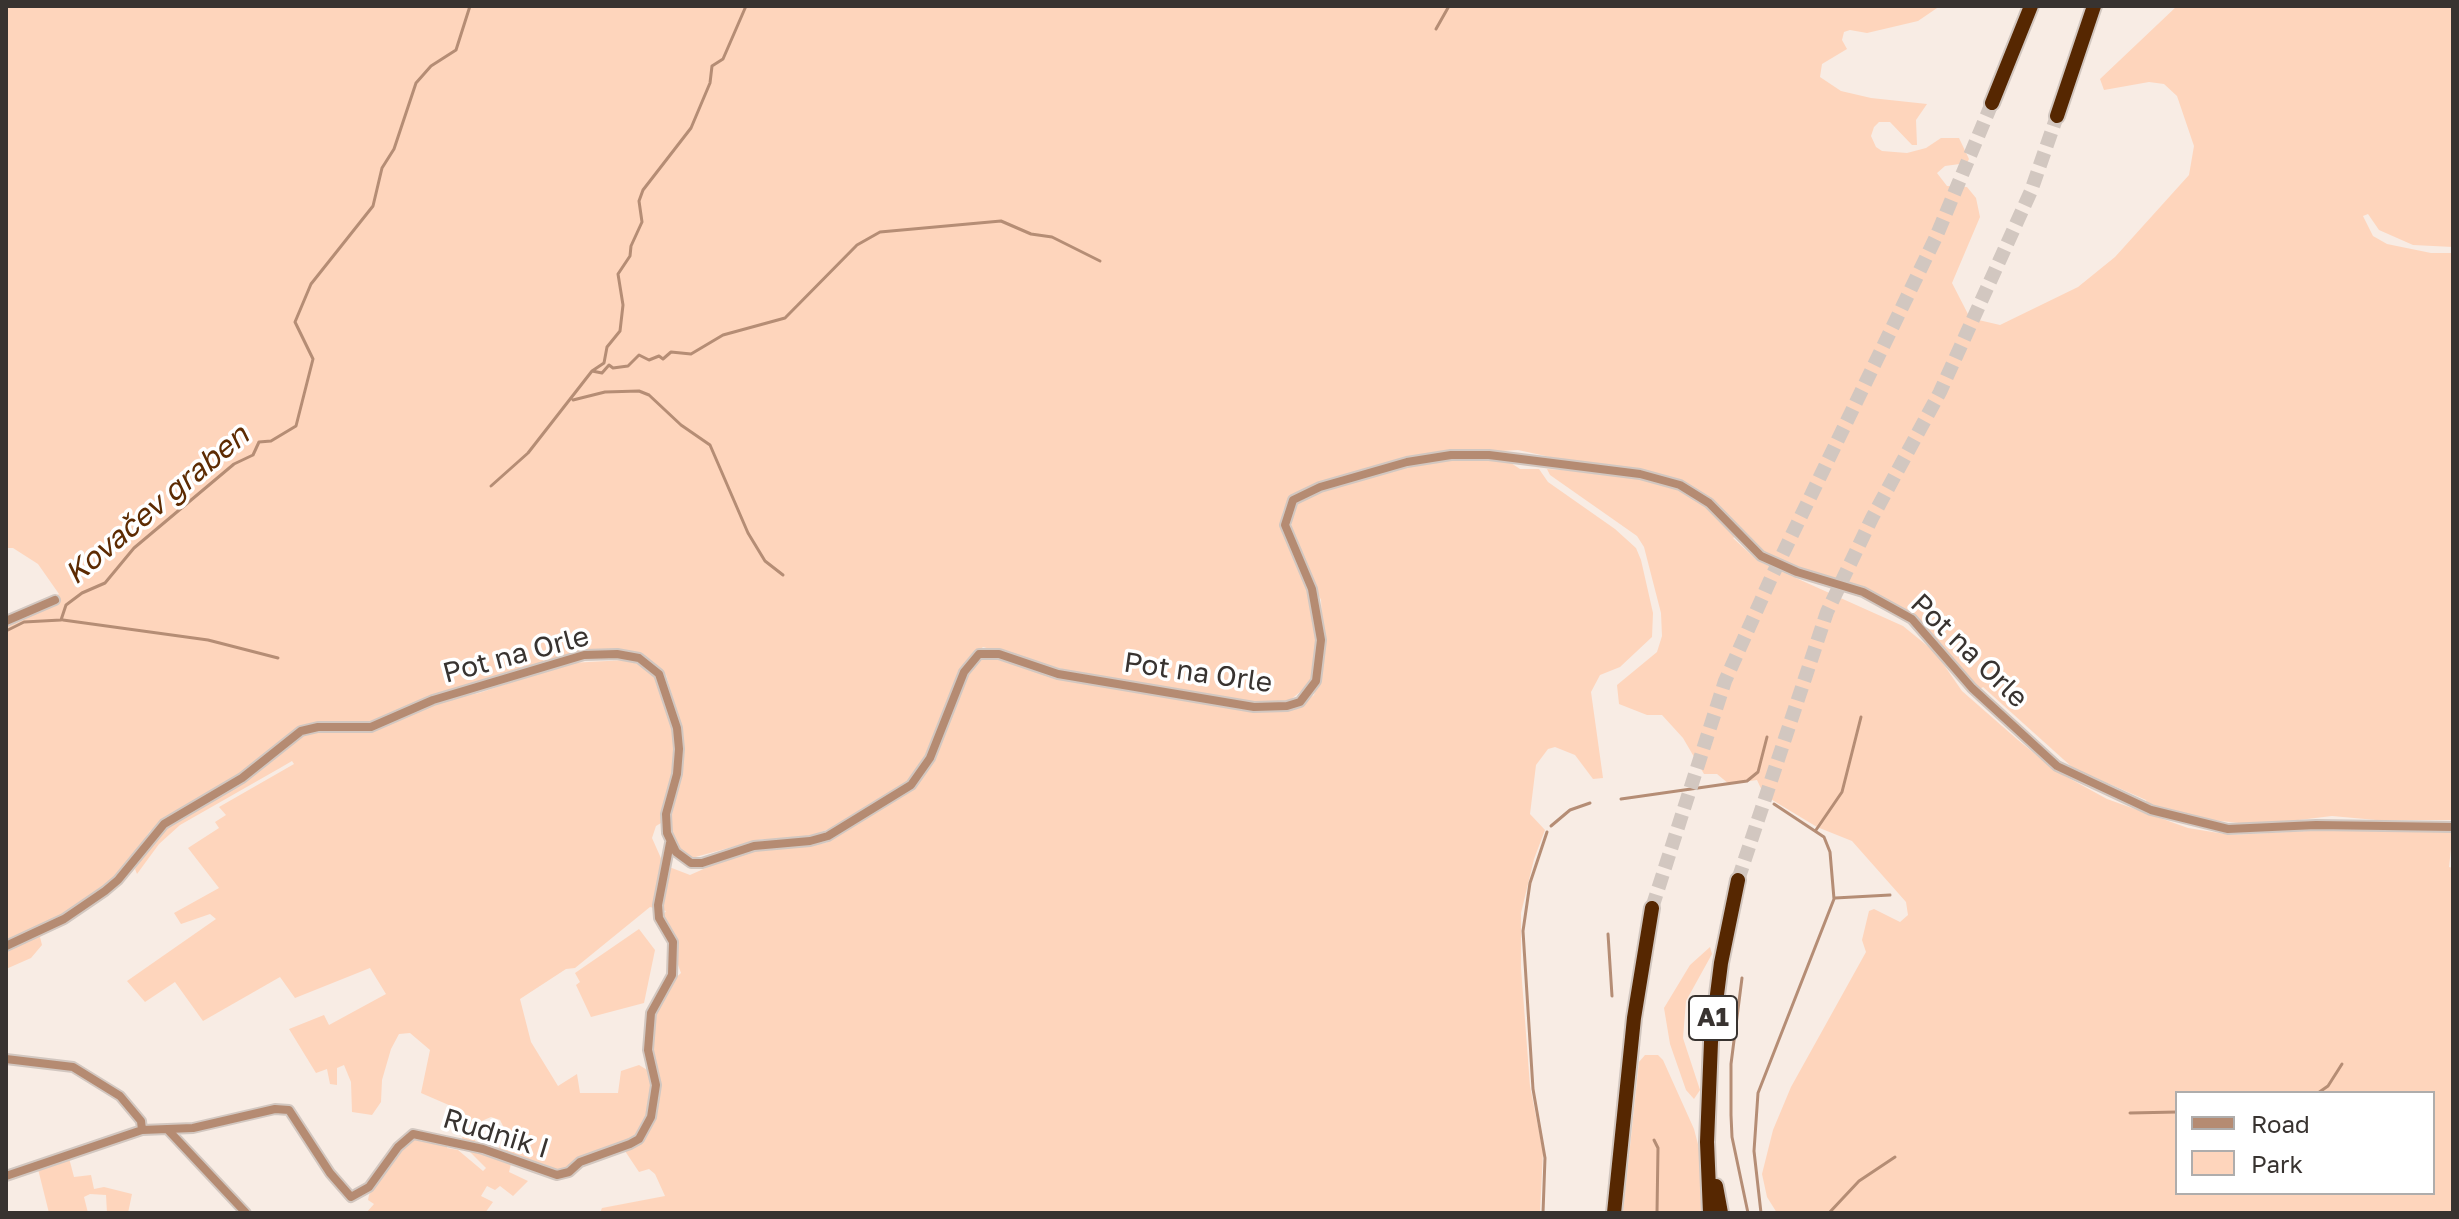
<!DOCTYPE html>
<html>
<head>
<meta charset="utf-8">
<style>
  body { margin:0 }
  #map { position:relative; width:2459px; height:1219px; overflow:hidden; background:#f8ece4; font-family:"Golos Text",sans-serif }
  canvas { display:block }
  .frame { position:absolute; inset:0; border:8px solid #383330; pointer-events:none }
  .legend { position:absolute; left:2175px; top:1091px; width:260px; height:104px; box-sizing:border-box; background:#fff; border:2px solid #afadac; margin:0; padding:10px 14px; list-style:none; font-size:24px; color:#383330 }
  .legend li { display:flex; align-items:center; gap:16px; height:40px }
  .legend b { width:40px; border:2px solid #afadac }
</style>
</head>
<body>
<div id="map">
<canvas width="2459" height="1219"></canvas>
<div class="frame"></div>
<ul class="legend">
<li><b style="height:10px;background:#b58b72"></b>Road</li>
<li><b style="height:22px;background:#fed5bc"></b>Park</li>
</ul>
</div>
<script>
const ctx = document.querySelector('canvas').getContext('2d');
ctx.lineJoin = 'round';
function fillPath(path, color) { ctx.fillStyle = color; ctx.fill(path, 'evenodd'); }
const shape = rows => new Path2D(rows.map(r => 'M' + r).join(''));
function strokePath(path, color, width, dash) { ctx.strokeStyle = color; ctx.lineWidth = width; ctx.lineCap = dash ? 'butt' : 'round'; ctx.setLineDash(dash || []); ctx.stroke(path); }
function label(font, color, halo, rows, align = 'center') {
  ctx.font = font + ' "Golos Text",sans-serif'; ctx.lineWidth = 7; ctx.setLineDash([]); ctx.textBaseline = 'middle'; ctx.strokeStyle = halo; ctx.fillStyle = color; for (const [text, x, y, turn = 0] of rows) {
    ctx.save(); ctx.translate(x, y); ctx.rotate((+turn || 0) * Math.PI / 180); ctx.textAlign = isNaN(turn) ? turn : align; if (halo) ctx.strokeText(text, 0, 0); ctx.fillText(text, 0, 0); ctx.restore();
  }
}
fillPath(shape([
  [6,6,1940,6,1918,21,1867,33,1850,30,1844,32,1842,40,1847,49,1822,64,1820,77,1841,91,1871,98,1927,104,1916,120,1917,145,1912,145,1890,122,1879,122,1874,127,1871,136,1876,147,1882,151,1907,153,1926,148,1941,138,1959,138,1969,159,1967,163,1945,166,1937,173,1947,186,1967,187,1976,198,1980,217,1952,283,1970,318,2000,325,2078,287,2115,257,2189,175,2194,146,2177,96,2164,84,2149,82,2104,90,2100,79,2177,6,2453,6,2453,247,2413,245,2379,230,2368,214,2363,216,2373,236,2387,244,2431,253,2453,253,2453,820,2376,820,2332,816,2257,825,2185,817,2147,804,2146,800,2073,768,1983,687,1980,689,1941,644,1910,620,1876,600,1771,557,1742,532,1733,538,1758,561,1903,626,1935,652,1962,691,2018,740,2056,771,2107,799,2188,828,2231,835,2328,830,2453,831,2449,867,2453,868,2453,1213,1777,1213,1767,1197,1762,1174,1773,1130,1791,1087,1866,952,1862,940,1869,911,1874,909,1900,922,1908,915,1906,902,1852,841,1817,827,1764,795,1757,780,1729,784,1717,774,1704,774,1683,738,1662,715,1647,715,1619,704,1617,685,1657,652,1662,636,1661,613,1644,547,1637,536,1550,475,1547,469,1576,471,1578,463,1518,450,1409,456,1292,495,1283,511,1281,528,1311,596,1317,656,1311,683,1289,701,1258,704,1066,670,983,647,960,668,922,763,906,784,834,827,803,839,762,839,688,859,674,842,669,827,683,767,682,728,666,675,642,653,589,649,430,696,371,724,300,726,243,773,150,831,126,867,107,885,54,922,6,943,6,626,29,616,33,608,59,594,38,564,13,548,6,548],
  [2177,1093,2433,1093,2433,1193,2177,1193],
  [1463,459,1508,461,1520,469,1539,469,1548,482,1615,529,1636,548,1641,560,1653,613,1652,637,1620,667,1600,675,1591,692,1603,778,1593,779,1575,755,1555,747,1548,749,1536,765,1530,814,1545,830,1534,859,1521,913,1521,968,1530,1086,1543,1152,1540,1213,600,1213,602,1208,665,1196,655,1174,649,1169,639,1172,625,1151,645,1138,657,1111,659,1087,651,1043,654,1014,669,984,681,973,661,918,666,911,650,907,575,968,566,969,520,999,531,1042,558,1086,577,1074,580,1093,618,1093,621,1071,639,1065,649,1071,653,1086,648,1120,632,1140,559,1171,498,1150,507,1134,500,1120,491,1117,477,1123,472,1128,476,1144,462,1139,464,1128,458,1126,459,1118,451,1114,451,1106,421,1093,430,1050,410,1033,399,1034,391,1049,382,1080,381,1102,372,1115,352,1112,351,1082,344,1065,337,1068,337,1085,330,1084,327,1069,316,1073,289,1029,324,1015,329,1025,386,994,370,968,295,998,280,977,203,1021,175,982,145,1002,127,981,216,919,210,914,181,924,174,913,219,888,188,848,219,828,215,822,226,815,219,807,294,764,292,761,280,768,180,825,159,844,137,874,135,869,163,828,258,772,305,733,316,730,366,733,437,702,479,693,570,663,626,660,646,667,654,675,669,715,676,747,674,776,661,823,656,826,652,838,664,865,690,875,744,851,826,843,912,790,929,765,969,672,986,656,1063,680,1258,711,1293,710,1314,695,1324,660,1321,600,1292,535,1291,512,1296,504,1320,491,1374,474,1409,465],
  [639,929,655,950,644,1003,591,1017,576,985,580,982,575,973],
  [35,936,40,937,42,945,31,958,6,969,6,949],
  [1710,947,1712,954,1686,1001,1683,1038,1700,1090,1694,1099,1686,1090,1670,1044,1664,1008,1690,965],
  [1645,1055,1658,1055,1663,1060,1694,1129,1700,1152,1703,1213,1623,1213,1639,1062],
  [417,1138,447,1142,447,1148,458,1150,483,1171,486,1168,470,1152,476,1150,500,1159,511,1164,509,1172,528,1181,513,1196,500,1186,495,1190,487,1186,481,1196,493,1202,485,1213,366,1213,374,1204,368,1200,369,1195,396,1154],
  [69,1158,74,1177,91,1175,94,1189,104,1187,132,1194,128,1213,107,1213,106,1195,90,1194,84,1197,88,1213,49,1213,38,1169]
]), '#fed5bc');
strokePath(shape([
  [1436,29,1449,6],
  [592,371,602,373,609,365,613,368,628,366,639,355,649,360,659,356,663,359,671,352,691,354,723,335,785,318,857,245,880,232,1001,221,1031,234,1052,237,1100,261],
  [573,400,605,392,639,391,649,395,681,425,710,445,748,533,765,561,783,575],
  [491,486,528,453,592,371,604,363,607,347,620,331,623,305,618,274,630,256,631,246,642,222,639,201,643,190,691,128,710,83,712,66,723,59,746,6],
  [63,620,208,640,278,658],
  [6,631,24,622,61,620,66,605,82,593,105,583,134,548,234,464,253,455,259,442,271,441,296,426,313,359,295,322,311,284,373,206,382,168,394,149,416,83,431,66,456,50,470,6],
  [1621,799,1747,781,1758,772,1767,737],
  [1551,826,1570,810,1590,803],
  [1816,830,1842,792,1861,717],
  [1835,898,1890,895],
  [1608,934,1612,996],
  [1742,978,1731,1064,1731,1115,1732,1137,1748,1213],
  [2318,1093,2328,1086,2342,1064],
  [2130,1113,2177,1112],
  [1654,1140,1658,1148,1657,1213],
  [1543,1213,1545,1158,1533,1089,1523,931,1530,883,1547,832],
  [1761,1213,1754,1151,1758,1093,1834,899,1830,852,1824,837,1774,804],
  [1829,1213,1859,1181,1895,1157]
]), '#b58d75', 3);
strokePath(shape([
  [1738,880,1827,612,1872,518,1940,392,2031,191,2057,116],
  [1652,908,1725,681,1772,576,1936,237,1992,103]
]), '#d2c7c0', 14, [14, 7]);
const minor = shape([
  [6,621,55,600],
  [6,946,64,919,105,891,118,880,164,824,242,778,301,731,318,727,371,727,433,700,584,655,617,654,639,658,659,674,677,728,679,749,677,774,666,814,667,833,676,852,691,863,702,863,754,846,810,841,828,836,911,785,930,758,964,672,979,654,999,654,1058,674,1254,707,1287,706,1300,702,1316,681,1321,640,1312,589,1285,525,1293,500,1320,487,1407,462,1451,455,1489,455,1640,474,1680,485,1709,503,1761,556,1797,572,1863,592,1912,619,1972,688,2057,766,2151,810,2228,829,2316,825,2453,827],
  [6,1059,73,1067,120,1096,141,1121,142,1130],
  [169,1131,246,1213],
  [6,1176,142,1130,193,1128,275,1109,289,1110,330,1173,351,1197,369,1187,398,1147,413,1134,483,1149,557,1175,569,1172,580,1162,630,1144,639,1139,651,1117,656,1085,648,1050,651,1013,672,975,673,942,659,918,658,905,670,843]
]);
const motorway = shape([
  [1992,103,2031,6],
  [2057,116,2094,6],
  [1716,1186,1721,1213],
  [1614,1213,1634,1018,1652,908],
  [1710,1213,1707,1142,1711,1042,1721,963,1738,880]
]);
strokePath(minor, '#d2c7c0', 12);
strokePath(motorway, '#d2c7c0', 18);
strokePath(minor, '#b58b72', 8);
strokePath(motorway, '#562701', 14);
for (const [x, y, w] of [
  [1713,1018,48]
]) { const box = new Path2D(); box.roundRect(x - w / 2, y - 22, w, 44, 6); ctx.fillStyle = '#fff'; ctx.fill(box); strokePath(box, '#383330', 2); }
label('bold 26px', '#383330', null, [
  ["A1",1713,1018]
]);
label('28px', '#383330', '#fff', [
  ["Pot na Orle",1969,651,44],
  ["Pot na Orle",516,655,-15],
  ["Pot na Orle",1198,673,8],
  ["Rudnik I",496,1134,17]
]);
label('italic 30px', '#5d2b02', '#fff', [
  ["Kovačev graben",157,505,-40]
]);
</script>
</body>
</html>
